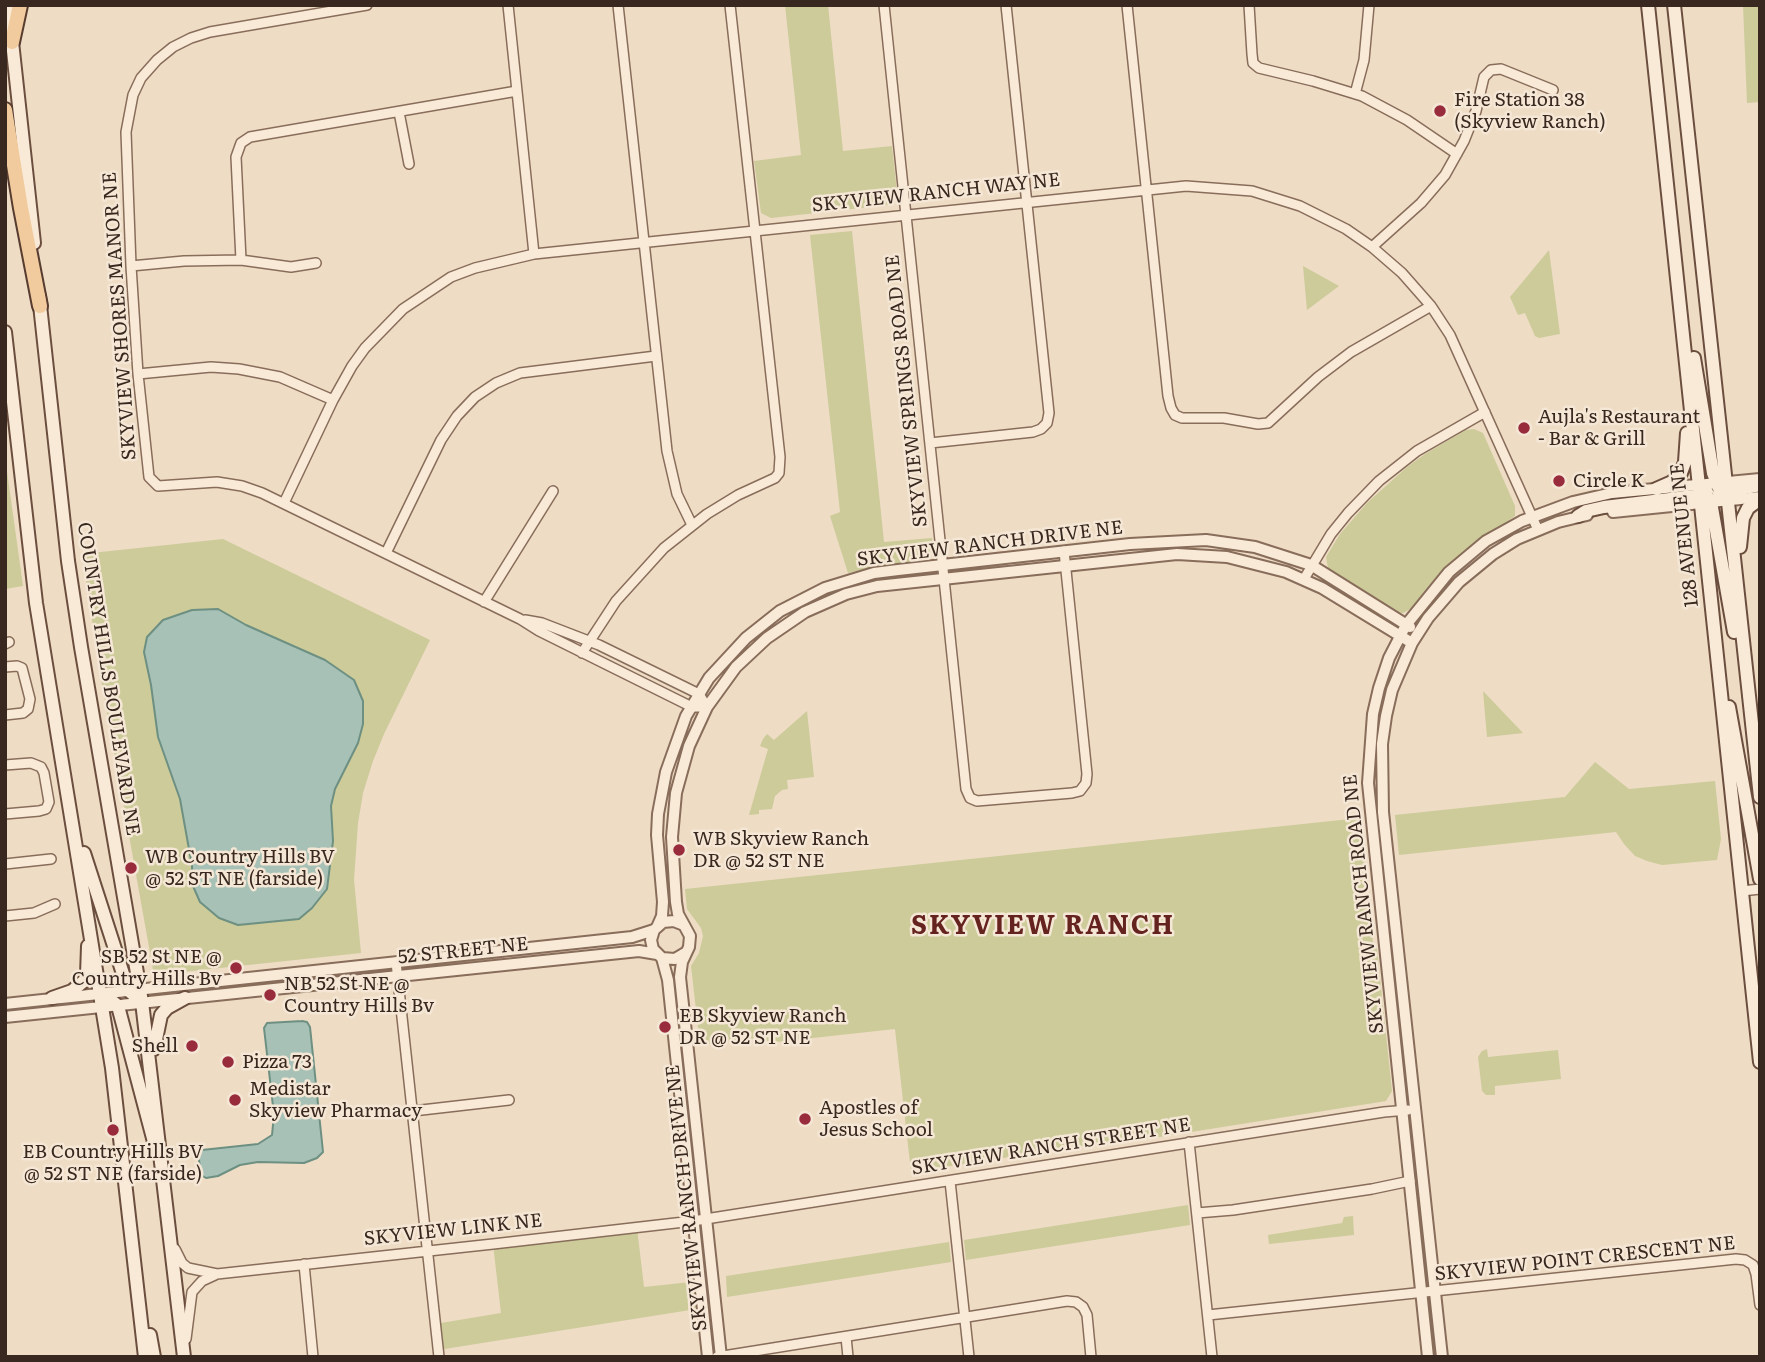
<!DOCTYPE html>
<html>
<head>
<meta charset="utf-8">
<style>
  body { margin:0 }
  #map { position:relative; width:1765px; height:1362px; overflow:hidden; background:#eedcc5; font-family:Literata,serif }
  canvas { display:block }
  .frame { position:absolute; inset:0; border:7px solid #39281f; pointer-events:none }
</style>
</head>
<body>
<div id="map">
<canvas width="1765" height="1362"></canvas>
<div class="frame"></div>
</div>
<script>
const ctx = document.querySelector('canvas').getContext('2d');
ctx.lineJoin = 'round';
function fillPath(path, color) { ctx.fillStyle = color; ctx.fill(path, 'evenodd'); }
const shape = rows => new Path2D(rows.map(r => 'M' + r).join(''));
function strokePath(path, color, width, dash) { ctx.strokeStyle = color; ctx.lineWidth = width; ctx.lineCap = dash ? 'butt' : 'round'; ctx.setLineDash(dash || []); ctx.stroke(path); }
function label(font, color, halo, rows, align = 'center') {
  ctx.font = font + ' Literata,serif'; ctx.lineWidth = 5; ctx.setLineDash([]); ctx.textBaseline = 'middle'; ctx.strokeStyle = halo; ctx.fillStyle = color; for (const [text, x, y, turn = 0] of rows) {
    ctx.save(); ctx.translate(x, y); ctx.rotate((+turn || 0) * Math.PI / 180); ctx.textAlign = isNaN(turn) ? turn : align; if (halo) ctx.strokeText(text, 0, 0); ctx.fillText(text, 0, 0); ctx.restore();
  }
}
fillPath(shape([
  [785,5,828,5,843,151,892,146,897,192,894,201,888,205,771,218,761,213,754,161,801,155],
  [1743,5,1760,5,1760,102,1747,103],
  [852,231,884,542,932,538,933,549,927,561,887,564,848,573,830,516,840,512,810,235],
  [1549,250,1560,334,1539,338,1535,336,1525,313,1518,315,1510,297],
  [1303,266,1339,286,1307,310],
  [1474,429,1483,433,1515,506,1515,516,1465,551,1427,588,1412,608,1403,613,1395,612,1328,568,1326,557,1340,534,1367,503,1407,467,1425,454,1466,430],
  [5,457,23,586,5,589],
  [223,539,430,640,384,734,373,761,363,793,358,823,354,880,361,953,154,975,101,679,82,554],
  [1483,691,1523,733,1487,737],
  [807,711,814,777,787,780,788,789,782,790,775,796,772,809,759,810,759,814,749,815,768,749,760,746,763,739,767,734,774,740],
  [1595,762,1629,789,1715,781,1721,839,1717,860,1662,865,1647,861,1635,856,1624,844,1616,832,1399,855,1395,815,1565,797],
  [1360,818,1373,944,1377,949,1392,1091,1386,1101,1380,1102,1147,1139,1141,1137,911,1172,895,1029,776,1042,749,1039,700,1045,691,966,699,953,703,936,701,928,687,909,685,889],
  [1487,1049,1488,1057,1558,1050,1561,1079,1495,1086,1495,1095,1486,1095,1482,1091,1478,1057,1482,1051],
  [1188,1205,1190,1225,966,1260,964,1240],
  [1353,1216,1354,1235,1269,1244,1268,1235,1342,1223,1344,1217],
  [637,1228,644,1287,700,1281,703,1308,438,1350,435,1324,501,1313,493,1244],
  [949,1242,951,1262,727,1297,726,1276]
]), '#cccb99');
const water = shape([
  [218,609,246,625,325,660,354,680,363,701,363,724,358,743,335,789,331,806,333,841,327,889,312,908,299,919,238,925,219,918,200,902,193,886,192,866,180,799,158,737,151,685,144,652,147,637,163,620,192,610,218,609],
  [302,1021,307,1022,310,1027,323,1152,317,1158,304,1163,258,1162,240,1165,218,1176,206,1178,201,1175,198,1153,202,1150,258,1144,272,1135,274,1115,264,1028,267,1023,302,1021]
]);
fillPath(water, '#a7c1b6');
strokePath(water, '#6d9082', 2);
const minor = shape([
  [367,5,210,32,191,38,173,47,157,60,141,78,133,95,126,132,131,266,138,374,149,477,158,486,217,482,242,486,262,493,520,619,539,631,692,707,707,707],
  [508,5,534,254],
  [618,5,667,451,677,494,692,525],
  [884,5,966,789,970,798,977,801,1072,793,1080,791,1086,783,1087,774,1064,551],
  [1127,5,1168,396,1171,408,1175,415,1182,418,1224,418,1258,424,1268,423,1318,377,1351,352,1431,306],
  [1249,5,1252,54,1253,63,1259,68,1313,81,1362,96,1407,120,1457,154],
  [1355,94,1364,60,1369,5],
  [399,112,409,164],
  [1372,247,1421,203,1445,175,1464,141,1476,111,1484,77,1491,70,1501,69,1553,90],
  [241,260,291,267,316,263],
  [131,266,184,261,241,260,236,157,241,143,250,137,517,91],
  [138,374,211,367,239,369,280,377,333,400],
  [930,443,1033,432,1041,429,1047,423,1049,413,1006,5],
  [284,503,333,400,352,366,365,348,403,309,451,277,475,268,534,254,1186,186,1252,191,1300,206,1346,229,1372,247,1402,273,1431,306,1450,335,1538,530],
  [386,553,441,440,457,416,475,397,496,383,520,373,656,356],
  [1304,579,1331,534,1348,513,1379,481,1417,451,1485,412],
  [484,602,553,491],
  [525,620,542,623,599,645,699,694,707,707],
  [5,644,9,642],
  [582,653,616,601,664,548,707,514,738,495,775,478,779,473,780,457,730,5],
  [5,667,17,666,22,668,30,699,28,709,23,713,5,715],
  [5,765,31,763,41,767,44,773,49,802,46,809,39,811,5,814],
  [5,864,51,859],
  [1742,891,1760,889],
  [5,916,34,913,55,904],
  [396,962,439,1357],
  [413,1111,509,1100],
  [1189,1142,1212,1357],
  [950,1181,969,1357],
  [1197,1213,1233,1210,1372,1189,1410,1181],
  [175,1249,182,1263,188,1268,217,1274,493,1244,693,1221,1384,1112,1408,1110],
  [304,1264,313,1357],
  [1208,1315,1736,1259,1745,1260,1753,1265,1756,1274,1760,1305],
  [846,1337,848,1357],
  [186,1339,192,1292,202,1281,215,1275],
  [717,1357,1067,1301,1076,1302,1083,1307,1087,1315,1091,1357]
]);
const tertiary = shape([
  [1613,512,1760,497],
  [658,925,662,916,663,902,657,835,658,814,666,772,686,716,709,678,746,638,780,611,825,588,874,573,898,570,1130,544,1206,540,1255,547,1311,565,1410,627],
  [684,925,674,921,663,922,654,930,651,940,653,949,662,958,675,959,685,953],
  [662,958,668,980,708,1357],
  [5,1004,632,937,654,930],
  [5,1017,639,951,657,954],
  [721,1357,680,977,682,962,689,947,690,936,678,914,676,902,672,837,676,793,689,746,707,707,736,667,767,638,805,612,846,594,877,586,1177,554,1227,557,1286,572,1322,588,1412,643],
  [1428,1357,1368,783,1373,714,1379,688,1389,658,1406,625,1449,572,1486,541,1522,521,1573,502,1612,493,1760,479],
  [1442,1357,1383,812,1382,744,1386,716,1392,690,1412,643,1428,618,1459,582,1493,554,1517,539,1558,522,1587,515]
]);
const secondary = shape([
  [8,5,34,243],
  [1648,5,1760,1062],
  [1674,5,1760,797],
  [39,296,68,561,81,647,142,1002,184,1357],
  [5,332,36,603,112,1068,145,1357],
  [1694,358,1713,473,1722,496,1728,500],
  [1699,485,1711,502,1734,632],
  [1656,489,1672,482,1681,473,1685,462,1687,433],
  [1719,493,1760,485],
  [1578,516,1586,511,1604,507,1695,496,1707,492],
  [1740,547,1743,518,1748,508,1760,499],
  [1729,707,1760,879],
  [84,853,125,980,129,991,142,1002],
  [102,993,118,1006,154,1142],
  [52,998,72,991,84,981,87,975,88,946],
  [154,1049,161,1015,167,1008,185,998],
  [150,1335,154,1357]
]);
const primary = shape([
  [12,42,20,5],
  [5,110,21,208,40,306]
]);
strokePath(minor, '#896d5b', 12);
strokePath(tertiary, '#896d5b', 14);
strokePath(secondary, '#6b4e3e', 16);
strokePath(primary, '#573c2f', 18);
strokePath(minor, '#f9ead8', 9);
strokePath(tertiary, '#f9ead8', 10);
strokePath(secondary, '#f9ead8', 12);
strokePath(primary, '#f1cb9d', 14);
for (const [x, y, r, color] of [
  [1440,111,7,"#982b3c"],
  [1524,428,7,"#982b3c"],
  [1559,481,7,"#982b3c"],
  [679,850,7,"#982b3c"],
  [131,868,7,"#982b3c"],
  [236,968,7,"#982b3c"],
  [270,995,7,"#982b3c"],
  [665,1027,7,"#982b3c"],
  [192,1046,7,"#982b3c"],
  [228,1062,7,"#982b3c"],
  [235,1100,7,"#982b3c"],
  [805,1119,7,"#982b3c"],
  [113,1130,7,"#982b3c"]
]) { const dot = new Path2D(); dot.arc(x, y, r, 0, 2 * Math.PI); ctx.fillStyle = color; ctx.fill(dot); strokePath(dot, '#f5e7d5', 2.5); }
label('19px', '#39281f', '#f5e7d5', [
  ["Fire Station 38",1454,100],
  ["(Skyview Ranch)",1454,122],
  ["Aujla's Restaurant",1538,417],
  ["- Bar & Grill",1538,439],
  ["Circle K",1573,481],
  ["WB Skyview Ranch",693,839],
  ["DR @ 52 ST NE",693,861],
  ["WB Country Hills BV",145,857],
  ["@ 52 ST NE (farside)",145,879],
  ["SB 52 St NE @",222,957,"right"],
  ["Country Hills Bv",222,979,"right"],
  ["NB 52 St NE @",284,984],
  ["Country Hills Bv",284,1006],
  ["EB Skyview Ranch",679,1016],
  ["DR @ 52 ST NE",679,1038],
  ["Shell",178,1046,"right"],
  ["Pizza 73",242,1062],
  ["Medistar",249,1089],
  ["Skyview Pharmacy",249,1111],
  ["Apostles of",819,1108],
  ["Jesus School",819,1130],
  ["EB Country Hills BV",113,1152,"center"],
  ["@ 52 ST NE (farside)",113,1174,"center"]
], 'left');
label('19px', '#39281f', '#f5e7d5', [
  ["SKYVIEW RANCH WAY NE",936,193,-6],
  ["SKYVIEW SHORES MANOR NE",120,316,-94],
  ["SKYVIEW SPRINGS ROAD NE",907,391,-96],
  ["128 AVENUE NE",1685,535,-96],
  ["SKYVIEW RANCH DRIVE NE",990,544,-7],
  ["COUNTRY HILLS BOULEVARD NE",108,679,81],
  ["SKYVIEW RANCH ROAD NE",1364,904,-96],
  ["52 STREET NE",463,951,-6],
  ["SKYVIEW RANCH STREET NE",1051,1147,-9],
  ["SKYVIEW RANCH DRIVE NE",687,1198,-96],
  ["SKYVIEW LINK NE",453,1230,-6],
  ["SKYVIEW POINT CRESCENT NE",1585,1259,-6]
]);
ctx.letterSpacing = '2px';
label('bold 26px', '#65231f', '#f5e7d5', [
  ["SKYVIEW RANCH",1043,926]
]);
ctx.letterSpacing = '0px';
</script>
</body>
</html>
